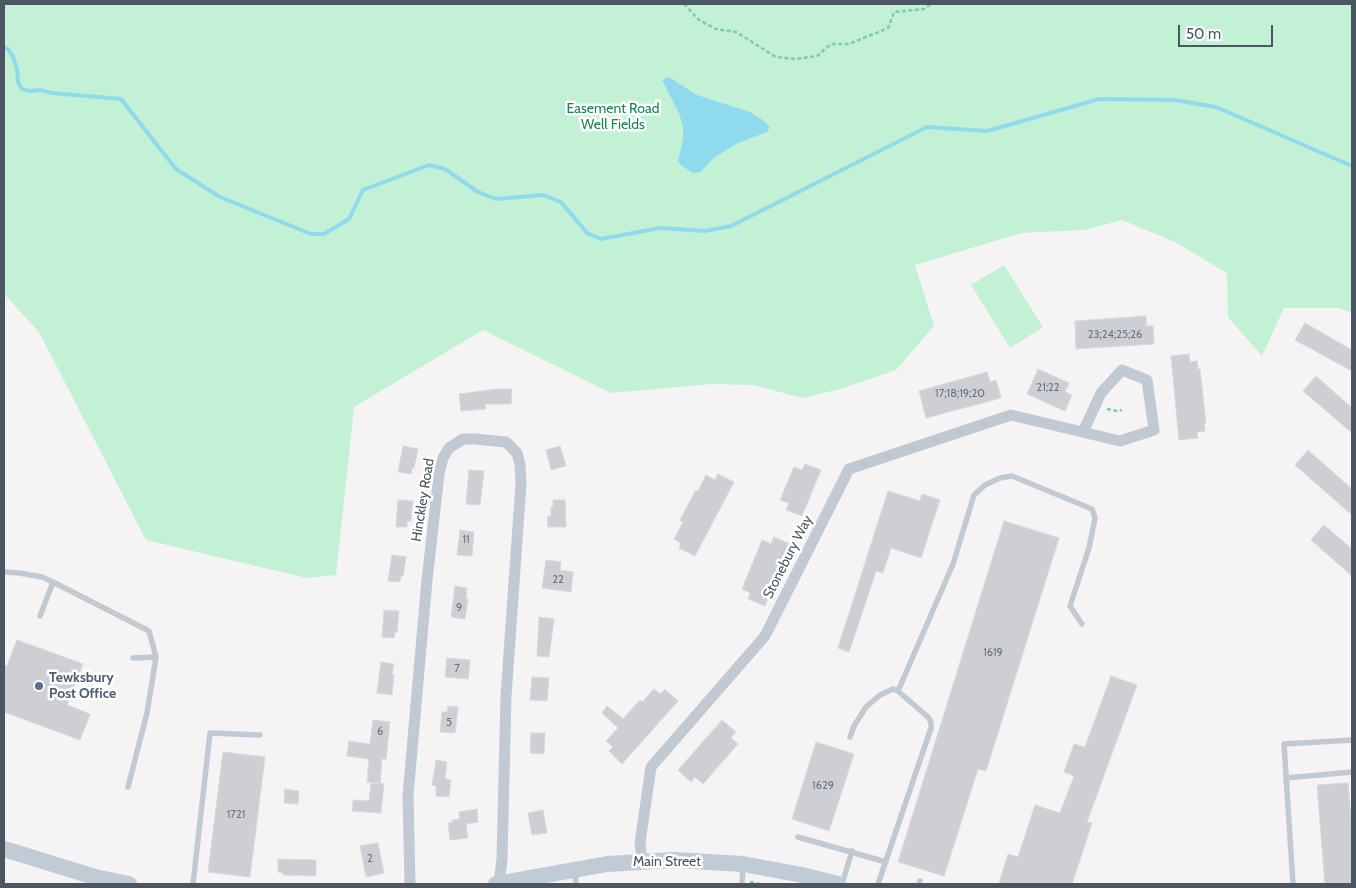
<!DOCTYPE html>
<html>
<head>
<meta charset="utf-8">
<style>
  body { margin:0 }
  #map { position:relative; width:1356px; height:888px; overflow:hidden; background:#f5f3f3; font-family:Cabin,sans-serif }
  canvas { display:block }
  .frame { position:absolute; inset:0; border:5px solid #4a5661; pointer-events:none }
  .scale { position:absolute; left:1178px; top:25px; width:95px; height:22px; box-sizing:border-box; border:2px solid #4a5661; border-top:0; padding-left:6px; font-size:15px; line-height:18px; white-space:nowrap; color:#4a5661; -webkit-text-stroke:4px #fff; paint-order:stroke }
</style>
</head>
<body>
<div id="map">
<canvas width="1356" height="888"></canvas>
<div class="frame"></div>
<div class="scale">50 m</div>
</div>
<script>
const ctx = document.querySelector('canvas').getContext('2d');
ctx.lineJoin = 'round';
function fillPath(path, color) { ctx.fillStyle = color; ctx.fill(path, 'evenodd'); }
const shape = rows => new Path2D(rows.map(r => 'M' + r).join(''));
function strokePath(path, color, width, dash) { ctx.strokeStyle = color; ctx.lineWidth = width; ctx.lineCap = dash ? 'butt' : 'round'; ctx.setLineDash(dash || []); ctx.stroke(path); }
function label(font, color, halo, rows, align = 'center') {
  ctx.font = font + ' Cabin,sans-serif'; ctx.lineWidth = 5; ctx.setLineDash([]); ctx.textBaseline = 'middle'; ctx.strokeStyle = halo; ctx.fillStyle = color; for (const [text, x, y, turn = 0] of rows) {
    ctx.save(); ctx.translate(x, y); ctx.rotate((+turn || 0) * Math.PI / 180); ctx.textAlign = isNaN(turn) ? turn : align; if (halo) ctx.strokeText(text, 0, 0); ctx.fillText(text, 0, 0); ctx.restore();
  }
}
fillPath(shape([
  [4,4,1352,4,1352,313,1339,308,1284,308,1262,356,1228,317,1227,273,1175,242,1122,220,1085,230,1021,233,915,265,934,326,896,370,840,389,802,398,754,385,712,384,611,393,483,330,354,407,336,575,307,578,146,540,39,332,4,294],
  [1004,265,1043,327,1010,348,971,285]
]), '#c3f1d5');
fillPath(shape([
  [669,77,697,95,750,112,760,118,770,127,767,132,738,143,715,157,700,172,693,173,682,166,678,161,683,139,683,127,679,113,662,80]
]), '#90daee');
strokePath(shape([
  [4,47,8,49,13,57,17,69,18,82,22,89,29,91,40,90,52,93,121,99,176,169,220,197,311,234,324,234,349,219,363,190,429,165,445,169,478,192,496,199,543,195,561,202,587,233,601,239,660,228,705,231,731,226,927,127,987,131,1099,99,1174,100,1216,107,1352,166]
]), '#90daee', 4);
const building = shape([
  [1146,316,1146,326,1153,326,1154,344,1076,349,1075,321,1146,316],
  [1305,323,1352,350,1352,371,1295,340,1305,323],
  [1189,354,1190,362,1197,361,1198,369,1200,369,1206,423,1204,423,1205,431,1197,432,1198,438,1179,440,1171,356,1189,354],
  [1038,369,1069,383,1065,392,1072,395,1065,411,1027,394,1038,369],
  [987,372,990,382,996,380,1001,398,926,418,919,391,987,372],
  [1316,376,1352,408,1352,433,1303,391,1316,376],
  [498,389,512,389,511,404,485,404,486,409,461,411,459,394,498,389],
  [403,446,418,449,414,468,412,468,411,474,398,472,403,446],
  [560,446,566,466,551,470,546,450,560,446],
  [1308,450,1352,489,1352,515,1295,465,1308,450],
  [805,464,821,470,802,516,786,510,789,503,780,500,794,467,802,470,805,464],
  [469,470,484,471,480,505,466,504,469,470],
  [718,474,734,482,695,556,679,548,681,543,674,539,683,522,680,520,696,490,698,491,706,475,715,480,718,474],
  [888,491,920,501,922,494,940,500,921,558,891,548,883,573,876,571,849,652,838,648,888,491],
  [398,500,413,501,411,521,407,521,407,527,396,527,398,500],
  [553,500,565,500,566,527,548,527,547,517,551,516,551,507,553,507,553,500],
  [1004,521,1059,538,986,771,978,769,944,876,898,862,1004,521],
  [1324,525,1352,549,1352,576,1311,540,1324,525],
  [460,530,474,532,472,556,457,555,460,530],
  [774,537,790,544,765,606,748,599,750,593,742,589,762,540,771,544,774,537],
  [392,555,406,557,403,576,401,576,400,582,388,581,392,555],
  [546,560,561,562,560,570,573,572,571,592,542,588,546,560],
  [455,586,467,588,466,599,468,599,465,619,451,617,455,586],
  [384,610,399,611,397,632,395,632,394,638,382,637,384,610],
  [539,617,554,619,549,657,537,656,539,617],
  [17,640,83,664,67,705,90,714,80,740,4,712,4,665,7,666,17,640],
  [447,658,470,660,468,679,445,677,447,658],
  [381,662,394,664,392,675,394,675,392,695,377,693,381,662],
  [1111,676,1137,685,1087,822,1092,823,1072,884,999,884,1008,854,1018,857,1035,805,1060,813,1074,776,1064,772,1074,744,1085,747,1111,676],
  [532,677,549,678,547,701,530,700,532,677],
  [654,689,660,694,665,689,678,701,622,764,609,751,613,747,606,741,618,728,602,713,607,706,623,719,640,700,642,702,654,689],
  [448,706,458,707,455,733,440,732,442,712,447,712,448,706],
  [373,720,390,722,386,759,382,759,380,783,384,784,381,813,352,811,353,800,369,801,371,783,379,783,367,782,369,759,347,756,349,741,370,744,373,720],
  [722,720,736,732,731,738,738,744,703,784,695,777,691,782,678,770,722,720],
  [531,733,545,733,544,754,530,753,531,733],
  [816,742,854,754,829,831,792,819,816,742],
  [223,752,265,757,250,877,208,872,223,752],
  [436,760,447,762,445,779,451,780,449,797,436,796,436,786,432,785,436,760],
  [1348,783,1352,831,1352,883,1325,884,1317,785,1348,783],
  [285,789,299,791,298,804,284,803,285,789],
  [477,809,478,822,466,824,468,838,450,840,448,823,452,822,452,820,460,819,459,812,477,809],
  [543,810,547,833,532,835,528,813,543,810],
  [378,843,384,873,366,877,360,846,378,843],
  [278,859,316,860,316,876,283,875,283,873,278,872,278,859]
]);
fillPath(building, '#cdcfd5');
strokePath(building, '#d7d9de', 1);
strokePath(shape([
  [684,4,699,20,716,29,736,32,776,57,795,59,817,56,831,44,849,44,888,28,894,12,924,9,931,4],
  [1107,409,1117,411,1122,410],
  [750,882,760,884]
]), '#7ad0a6', 2.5, [4, 2.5]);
strokePath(shape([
  [4,572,19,573,42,577,53,582,149,631,156,657,147,713,128,787],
  [40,616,53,582],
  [133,658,156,657],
  [898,691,953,564,974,495,985,485,1000,478,1012,476,1092,509,1095,518,1089,548,1070,606,1082,624],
  [850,737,854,726,866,707,880,695,893,689,898,691,929,718,931,723,931,728,878,884],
  [1286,778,1352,772],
  [798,837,886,862],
  [575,872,576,884],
  [193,884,210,733,260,735],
  [742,884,743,866],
  [842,884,852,851],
  [919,884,920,881],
  [1293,884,1284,744,1352,740]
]), '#c1cad2', 5.5);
strokePath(shape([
  [642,861,640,843,651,767,765,636,849,469,1011,415,1120,441,1154,430,1147,380,1122,370,1101,393,1083,432],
  [410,884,408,795,427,580,439,474,443,458,449,448,463,439,475,439,506,442,517,453,520,464,521,484,506,696,502,859,499,884]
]), '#c1cad2', 11);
strokePath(shape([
  [4,849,95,877,129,884],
  [496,884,607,864,674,860,743,864,802,875,838,884]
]), '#c1cbd6', 16);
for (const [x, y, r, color] of [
  [39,686,5,"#5c6f8a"]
]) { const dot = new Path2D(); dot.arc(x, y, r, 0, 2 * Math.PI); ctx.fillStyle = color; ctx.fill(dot); strokePath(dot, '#fff', 2); }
label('11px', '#6b747e', null, [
  ["23;24;25;26",1115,335],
  ["21;22",1048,388],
  ["17;18;19;20",960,394],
  ["11",466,540],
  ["22",558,580],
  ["9",459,608],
  ["1619",993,653],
  ["7",457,669],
  ["5",449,723],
  ["6",380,732],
  ["1629",823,786],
  ["1721",236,815],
  ["2",370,859]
]);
label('14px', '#17864f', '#fff', [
  ["Easement Road",613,109],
  ["Well Fields",613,125]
]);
label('14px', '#4a5661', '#fff', [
  ["Hinckley Road",423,500,-81],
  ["Stonebury Way",788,557,-63],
  ["Main Street",667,862]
]);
label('bold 14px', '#4e5e75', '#fff', [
  ["Tewksbury",49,678],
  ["Post Office",49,694]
], 'left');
</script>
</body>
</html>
